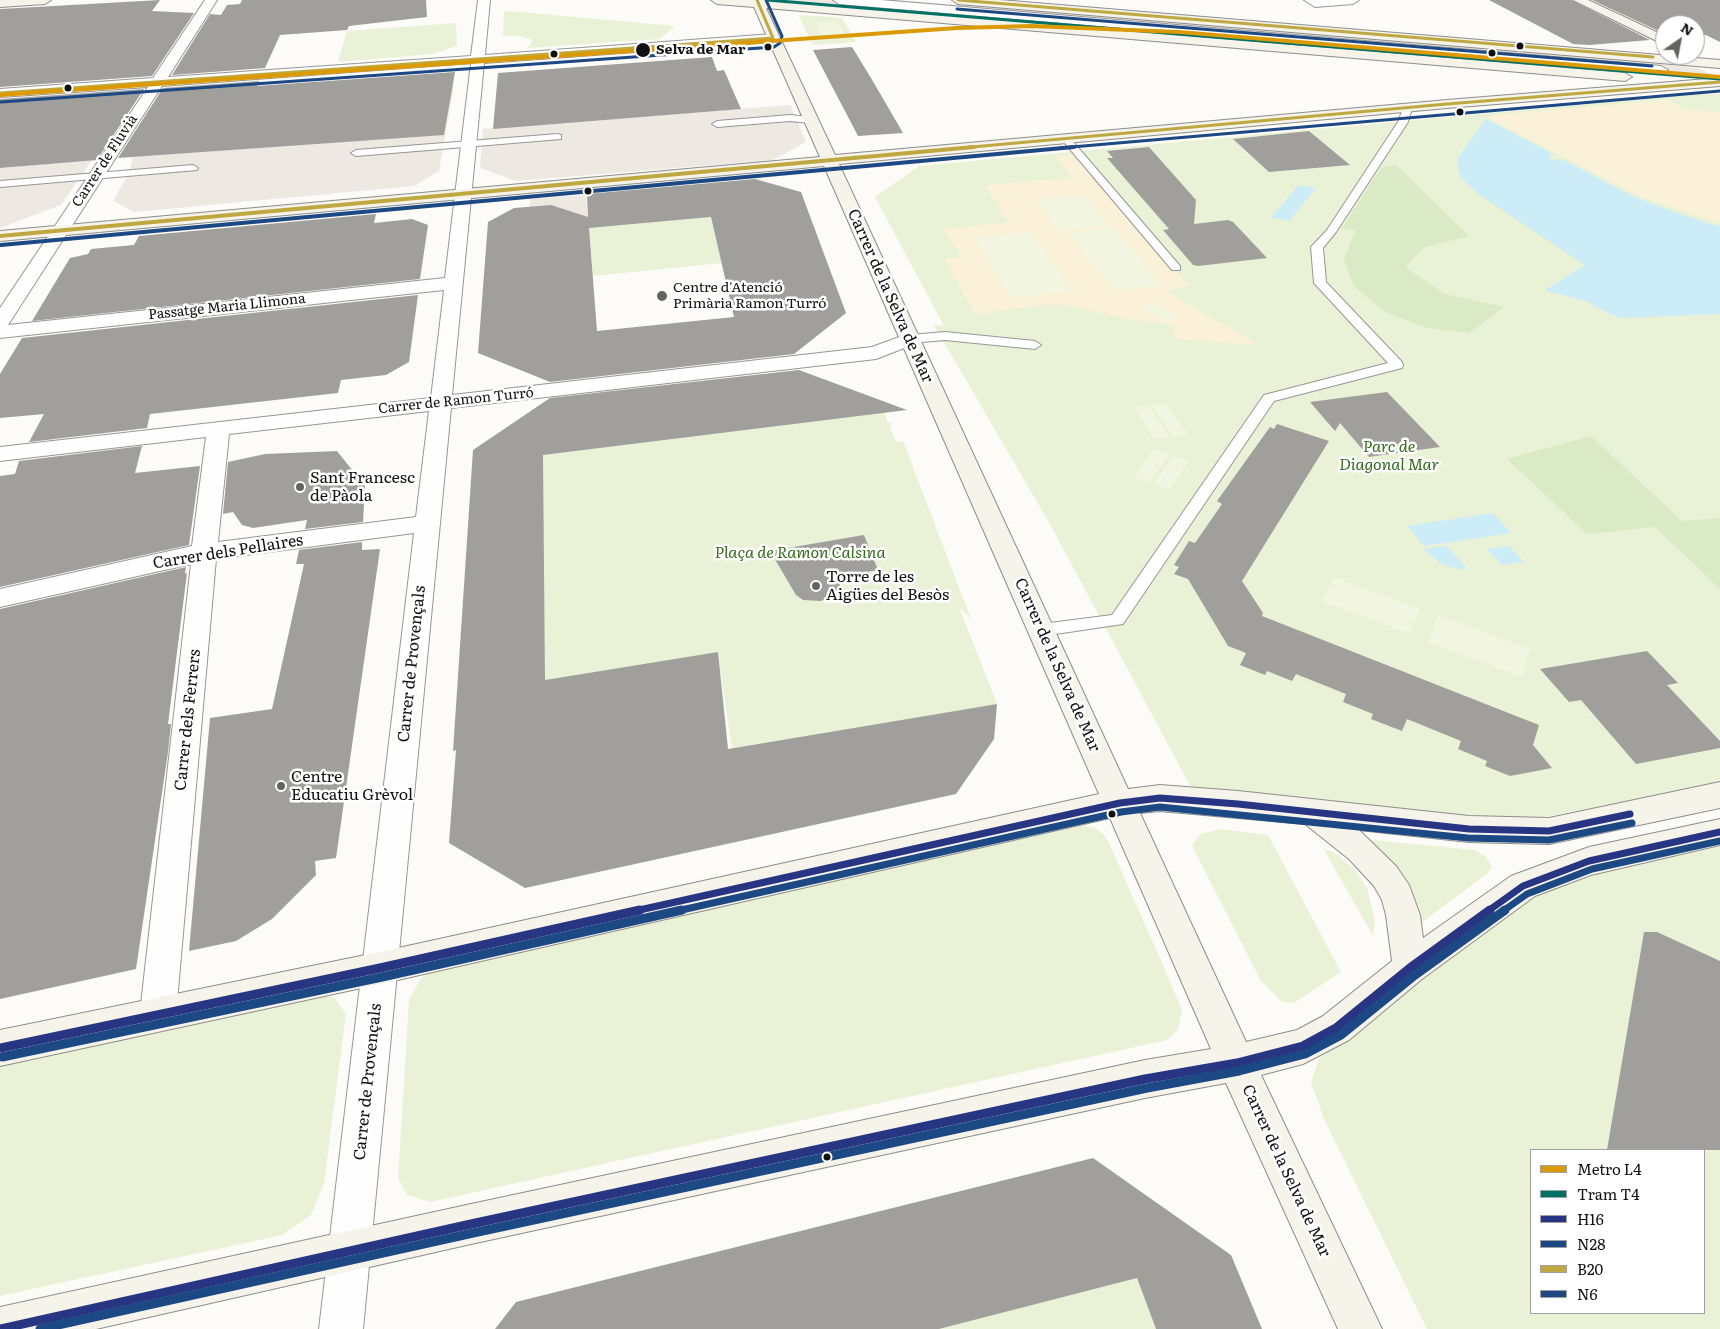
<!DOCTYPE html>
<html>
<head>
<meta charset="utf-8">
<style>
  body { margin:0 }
  #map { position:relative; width:1720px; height:1329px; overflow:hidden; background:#fcfbf7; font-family:Literata,serif }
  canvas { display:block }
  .legend { position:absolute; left:1530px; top:1149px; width:175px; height:165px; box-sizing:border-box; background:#fff; border:1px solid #a0a0a0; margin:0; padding:6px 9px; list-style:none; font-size:15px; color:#111 }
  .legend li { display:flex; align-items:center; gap:10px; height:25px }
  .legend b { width:25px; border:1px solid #a0a0a0 }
  .north { position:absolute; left:1655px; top:15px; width:50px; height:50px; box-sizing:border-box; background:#fff; border:1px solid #a0a0a0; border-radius:50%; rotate:33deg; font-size:14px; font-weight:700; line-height:20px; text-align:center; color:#111 }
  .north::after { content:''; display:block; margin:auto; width:18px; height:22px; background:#636362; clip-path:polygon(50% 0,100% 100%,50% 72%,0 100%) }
</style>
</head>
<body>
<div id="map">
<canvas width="1720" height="1329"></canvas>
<ul class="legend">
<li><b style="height:6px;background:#dc9a02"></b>Metro L4</li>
<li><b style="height:6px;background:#007165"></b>Tram T4</li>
<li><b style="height:6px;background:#283583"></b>H16</li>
<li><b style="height:6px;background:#1c4883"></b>N28</li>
<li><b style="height:6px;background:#bfa840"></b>B20</li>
<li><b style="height:6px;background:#1c4883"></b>N6</li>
</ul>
<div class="north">N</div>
</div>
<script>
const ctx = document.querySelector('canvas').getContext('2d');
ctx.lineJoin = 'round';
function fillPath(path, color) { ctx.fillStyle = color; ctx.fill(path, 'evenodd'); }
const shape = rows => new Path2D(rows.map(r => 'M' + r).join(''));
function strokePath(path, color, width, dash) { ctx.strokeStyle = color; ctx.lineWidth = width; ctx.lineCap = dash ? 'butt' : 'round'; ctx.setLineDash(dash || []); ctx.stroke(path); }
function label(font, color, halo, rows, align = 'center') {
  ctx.font = font + ' Literata,serif'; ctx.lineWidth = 5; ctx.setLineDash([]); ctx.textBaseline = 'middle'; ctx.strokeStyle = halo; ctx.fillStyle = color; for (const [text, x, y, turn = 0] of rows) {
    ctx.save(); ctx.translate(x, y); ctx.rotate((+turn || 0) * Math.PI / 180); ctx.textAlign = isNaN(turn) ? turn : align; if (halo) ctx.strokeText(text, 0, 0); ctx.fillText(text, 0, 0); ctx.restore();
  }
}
fillPath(shape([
  [508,11,675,26,660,39,528,48,533,40,519,36,503,36,504,12],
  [802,15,842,18,856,42,813,45,799,16],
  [1163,20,1646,60,1648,63,1162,22],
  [456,23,457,46,433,54,338,62,347,31],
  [1160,32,1535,64,1536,67,1159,35],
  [1720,94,1720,782,1617,804,1531,819,1479,824,1194,793,1051,526,934,325,944,326,875,197,919,166,1685,95],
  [711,217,722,263,593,276,589,228],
  [884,412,888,423,893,422,890,427,896,442,903,441,971,619,959,607,997,704,732,748,718,653,545,680,542,455],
  [1080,826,1094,827,1104,835,1109,843,1166,972,1182,1010,1178,1030,1167,1040,430,1202,407,1195,398,1178,409,1000,421,978,439,966],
  [1221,829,1268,835,1341,972,1294,1003,1282,1002,1261,981,1192,846,1200,834],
  [1363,839,1475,850,1486,857,1492,867,1488,873,1417,926],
  [1720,844,1720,1329,1427,1329,1324,1119,1311,1082,1319,1058,1529,893,1558,879],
  [1531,1150,1704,1150,1704,1313,1531,1313],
  [1323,848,1337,854,1356,871,1367,888,1375,921,1373,936],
  [306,996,334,997,346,1014,324,1183,311,1215,282,1235,0,1296,0,1064],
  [1137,1278,1156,1329,939,1329]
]), '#e9f2d7');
fillPath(shape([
  [1396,165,1469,236,1423,248,1405,267,1445,294,1504,307,1470,333,1427,328,1385,312,1353,285,1344,258,1356,230,1342,228,1381,168],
  [1591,436,1682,521,1720,518,1720,589,1655,527,1587,534,1507,459]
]), '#daeac4');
fillPath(shape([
  [1667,100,1683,109,1720,112,1720,223,1641,197,1485,116],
  [1077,154,1189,285,1167,292,1258,345,1175,339,1174,325,1129,319,1067,305,1042,305,976,314,944,259,962,257,943,229,1009,222,985,185,1072,178,1056,156]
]), '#fbf1d9');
fillPath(shape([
  [837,22,847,38,824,40,815,23],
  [1085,195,1110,226,1059,231,1036,200],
  [1114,228,1162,285,1114,291,1068,233],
  [1031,232,1072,291,1011,298,974,238],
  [1153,302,1178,317,1166,322,1141,307],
  [1166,403,1188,435,1173,437,1152,405],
  [1149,406,1170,437,1155,440,1134,407],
  [1153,449,1169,454,1150,482,1134,477],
  [1173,456,1189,461,1170,489,1154,484],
  [1334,577,1420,609,1410,634,1322,601],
  [1438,615,1530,649,1522,677,1428,642]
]), '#f2f6e0');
fillPath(shape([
  [782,0,896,0,1613,59,1690,67,1701,69,1709,74,1698,77,1664,75],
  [454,86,439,171,414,186,134,212,113,201,129,173,133,157,284,146,326,95],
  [790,105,806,142,773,160,516,181,480,168,483,129],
  [92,160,61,205,0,228,0,168],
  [586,195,588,228,530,233,530,199]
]), '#ede9e2');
fillPath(shape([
  [1486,119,1551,153,1550,159,1566,161,1632,196,1663,208,1720,227,1720,314,1622,318,1609,314,1588,302,1545,290,1585,265,1477,193,1461,178,1457,163,1459,156],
  [1299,185,1316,188,1289,221,1271,217],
  [1493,513,1511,533,1424,546,1407,526],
  [1447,546,1467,569,1458,569,1440,563,1423,549],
  [1509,546,1524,562,1502,565,1487,549]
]), '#ccecf7');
fillPath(shape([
  [160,0,152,11,194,13,152,76,0,87,0,9],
  [242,0,426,0,427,17,349,26,347,30,280,35,265,68,172,75,210,14,221,15,227,5,240,4],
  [1489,0,1571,0,1650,40,1589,45,1573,44],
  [1592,0,1720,0,1720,42,1706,35,1695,36,1695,25,1665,25,1665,34],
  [852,47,871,78,903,133,858,136,813,50],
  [712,57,717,71,724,70,741,109,493,129,498,73],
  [455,72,444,135,118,158,163,88,259,81,257,86],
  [144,89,97,160,0,168,0,99],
  [1309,131,1350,165,1269,172,1233,139],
  [1149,147,1196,200,1194,224,1228,220,1233,222,1267,258,1198,266,1193,265,1163,230,1169,229,1107,158,1113,158,1107,151],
  [755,179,801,192,846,313,794,354,550,382,478,353,488,222,514,208,551,205,588,217,588,220,587,194],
  [711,217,734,317,597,331,589,228],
  [376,214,374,223,412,219,428,225,420,279,32,321,70,258,88,254,91,249,134,245,139,236],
  [418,295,409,362,386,375,341,380,338,393,150,414,147,428,29,442,44,414,0,418,0,374,22,338],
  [799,370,907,410,543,455,545,680,718,652,728,749,997,704,994,739,956,794,525,888,449,843,456,750,453,751,473,450,550,398],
  [1387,392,1440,447,1369,457,1340,423,1335,431,1310,402],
  [1277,424,1329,441,1242,581,1263,613,1262,616,1539,725,1533,745,1552,768,1510,776,1485,766,1487,761,1458,749,1461,741,1407,719,1402,731,1371,719,1373,714,1343,702,1346,694,1296,674,1292,681,1267,671,1265,675,1240,665,1246,653,1228,646,1188,579,1174,574,1179,567,1174,565,1189,541,1195,543,1222,504,1217,501,1270,427,1274,429],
  [142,446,135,473,200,466,189,545,0,587,0,476,15,474,19,461],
  [337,451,365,486,363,522,305,529,307,520,253,528,242,525,233,512,223,514,228,462,265,454],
  [864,535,878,570,845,576,835,594,821,601,803,600,796,595,770,551],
  [362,542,362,550,380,549,336,858,315,861,316,875,272,919,236,941,189,951,210,718,272,709,304,564,296,564,299,550],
  [186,567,185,574,187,573,168,724,171,724,168,752,136,969,0,999,0,609],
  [1647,651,1678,683,1667,685,1720,741,1720,748,1636,764,1581,700,1569,702,1540,669],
  [1644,932,1657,932,1720,961,1720,1150,1607,1150],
  [1093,1158,1231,1255,1262,1329,1156,1329,1137,1278,939,1329,495,1329,516,1302]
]), '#a19f9c');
const lane = shape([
  [1404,106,1412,108,1408,122,1336,232,1323,248,1326,282,1402,362,1403,365,1402,368,1274,401,1123,624,1042,636,1036,634,1034,630,1036,626,1042,624,1112,615,1264,395,1388,363,1314,283,1311,247,1327,230,1398,122,1404,106],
  [790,115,810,117,815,120,810,123,790,121,717,127,712,124,717,121,790,115],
  [558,134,561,135,561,139,356,156,351,153,356,150,558,134],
  [1063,137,1069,137,1180,266,1180,270,1172,270,1063,141,1063,137],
  [193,165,198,168,197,170,0,187,0,181,193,165],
  [945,332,1035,341,1041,345,1035,349,945,340,910,343,904,339,910,335,945,332]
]);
const street = shape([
  [205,0,217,0,168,77,471,56,478,0,490,0,485,55,773,34,779,38,773,42,484,63,452,395,872,347,910,333,917,335,920,339,917,343,876,359,451,408,363,1329,319,1329,414,533,216,559,176,1013,171,1025,158,1030,145,1025,140,1013,191,564,0,607,0,589,192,546,206,437,0,461,0,447,431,398,444,290,0,338,0,308,148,87,0,97,0,89,153,78,205,0],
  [471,63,445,278,8,325,162,86,471,63],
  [429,411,416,517,218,542,229,434,429,411],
  [833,0,881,0,1661,66,1668,70,1661,74,839,4,833,0],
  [1304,0,1359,0,1353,4,1315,7,1304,0]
]);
const secondary = shape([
  [0,0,51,0,45,4,0,7,0,0],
  [711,0,763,0,1625,73,1632,77,1625,81,766,8,835,155,1447,100,1720,78,1720,86,1447,108,839,164,1128,789,1160,785,1238,791,1469,816,1549,818,1720,782,1720,808,1549,844,1469,842,1359,830,1396,866,1409,885,1420,915,1423,938,1511,876,1589,847,1720,819,1720,845,1591,875,1535,896,1422,979,1349,1040,1303,1064,1261,1075,1382,1329,1338,1329,1226,1083,1145,1098,471,1244,96,1329,0,1329,0,1307,471,1204,1145,1060,1211,1049,1110,818,380,984,0,1066,0,1030,380,952,1099,794,824,166,0,241,0,231,820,157,754,7,717,4,711,0],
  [1160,811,1305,824,1349,859,1374,886,1382,900,1386,915,1392,961,1323,1016,1297,1030,1246,1042,1140,813,1160,811],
  [952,0,1000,0,1720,60,1720,68,958,4,952,0],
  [1573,0,1588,0,1665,36,1665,45,1573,0]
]);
strokePath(lane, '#979695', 2);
strokePath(street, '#979695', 2);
strokePath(secondary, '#8d8d8b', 2);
fillPath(lane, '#fffefe');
fillPath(street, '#fffefe');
fillPath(secondary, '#f6f3eb');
strokePath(shape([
  [635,911,1120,803,1160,798,1238,804,1469,829,1549,831,1630,814],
  [1488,911,1523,886,1589,861,1720,832]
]), '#283583', 7);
strokePath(shape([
  [0,1048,380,968,640,910],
  [0,1329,471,1224,1145,1079,1237,1063,1303,1046,1336,1028,1410,968,1490,910]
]), '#283583', 9);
strokePath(shape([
  [677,911,1121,812,1160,807,1468,838,1549,840,1632,823],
  [1503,911,1527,894,1592,869,1720,841]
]), '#1c4883', 7);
strokePath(shape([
  [2,1057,382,977,682,910],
  [40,1329,473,1233,1147,1088,1239,1071,1305,1054,1341,1035,1415,975,1505,910]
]), '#1c4883', 9);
strokePath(shape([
  [958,0,1653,57],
  [0,93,773,38,757,0],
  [961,148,1447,104,1720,82]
]), '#bfa840', 3);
strokePath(shape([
  [0,236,974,147]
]), '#bfa840', 4);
strokePath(shape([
  [957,9,1652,66],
  [1,102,774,47,780,43,782,36,766,0],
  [1060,148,1720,91]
]), '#1c4883', 3);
strokePath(shape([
  [1,245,1074,147]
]), '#1c4883', 4);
strokePath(shape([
  [767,0,1720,79]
]), '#007165', 3);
strokePath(shape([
  [0,95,957,28,1031,26,1179,32,1720,77]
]), '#dc9a02', 4);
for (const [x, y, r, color] of [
  [1520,46,4.5,"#111"],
  [768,47,4.5,"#111"],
  [643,50,8,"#111"],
  [1492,53,4.5,"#111"],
  [554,54,4.5,"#111"],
  [68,88,4.5,"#111"],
  [1460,112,4.5,"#111"],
  [588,191,4.5,"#111"],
  [662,296,6,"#636362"],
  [300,487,5,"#636362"],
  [816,586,5,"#636362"],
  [281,786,5,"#636362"],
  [1112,814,4.5,"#111"],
  [827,1157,4.5,"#111"]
]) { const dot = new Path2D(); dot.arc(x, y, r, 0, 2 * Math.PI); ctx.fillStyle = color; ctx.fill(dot); strokePath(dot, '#fff', 2); }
label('bold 14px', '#111', '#fff', [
  ["Selva de Mar",656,50]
], 'left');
label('14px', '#111', '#fff', [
  ["Carrer de Fluvià",105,161,-57],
  ["Passatge Maria Llimona",227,307,-6],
  ["Carrer de Ramon Turró",456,401,-6]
]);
label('14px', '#111', '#fff', [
  ["Centre d'Atenció",673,288],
  ["Primària Ramon Turró",673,304]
], 'left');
label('16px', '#111', '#fff', [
  ["Carrer de la Selva de Mar",890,296,66],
  ["Carrer dels Pellaires",228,552,-9],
  ["Carrer de Provençals",412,664,-84],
  ["Carrer de la Selva de Mar",1057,665,66],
  ["Carrer dels Ferrers",188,720,-84],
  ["Carrer de Provençals",368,1082,-84],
  ["Carrer de la Selva de Mar",1286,1171,65]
]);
label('italic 16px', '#356b1f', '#fff', [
  ["Parc de",1389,447],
  ["Diagonal Mar",1389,465],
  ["Plaça de Ramon Calsina",800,553]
]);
label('16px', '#111', '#fff', [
  ["Sant Francesc",310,478],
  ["de Pàola",310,496],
  ["Torre de les",826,577],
  ["Aigües del Besòs",826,595],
  ["Centre",291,777],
  ["Educatiu Grèvol",291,795]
], 'left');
</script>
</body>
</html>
